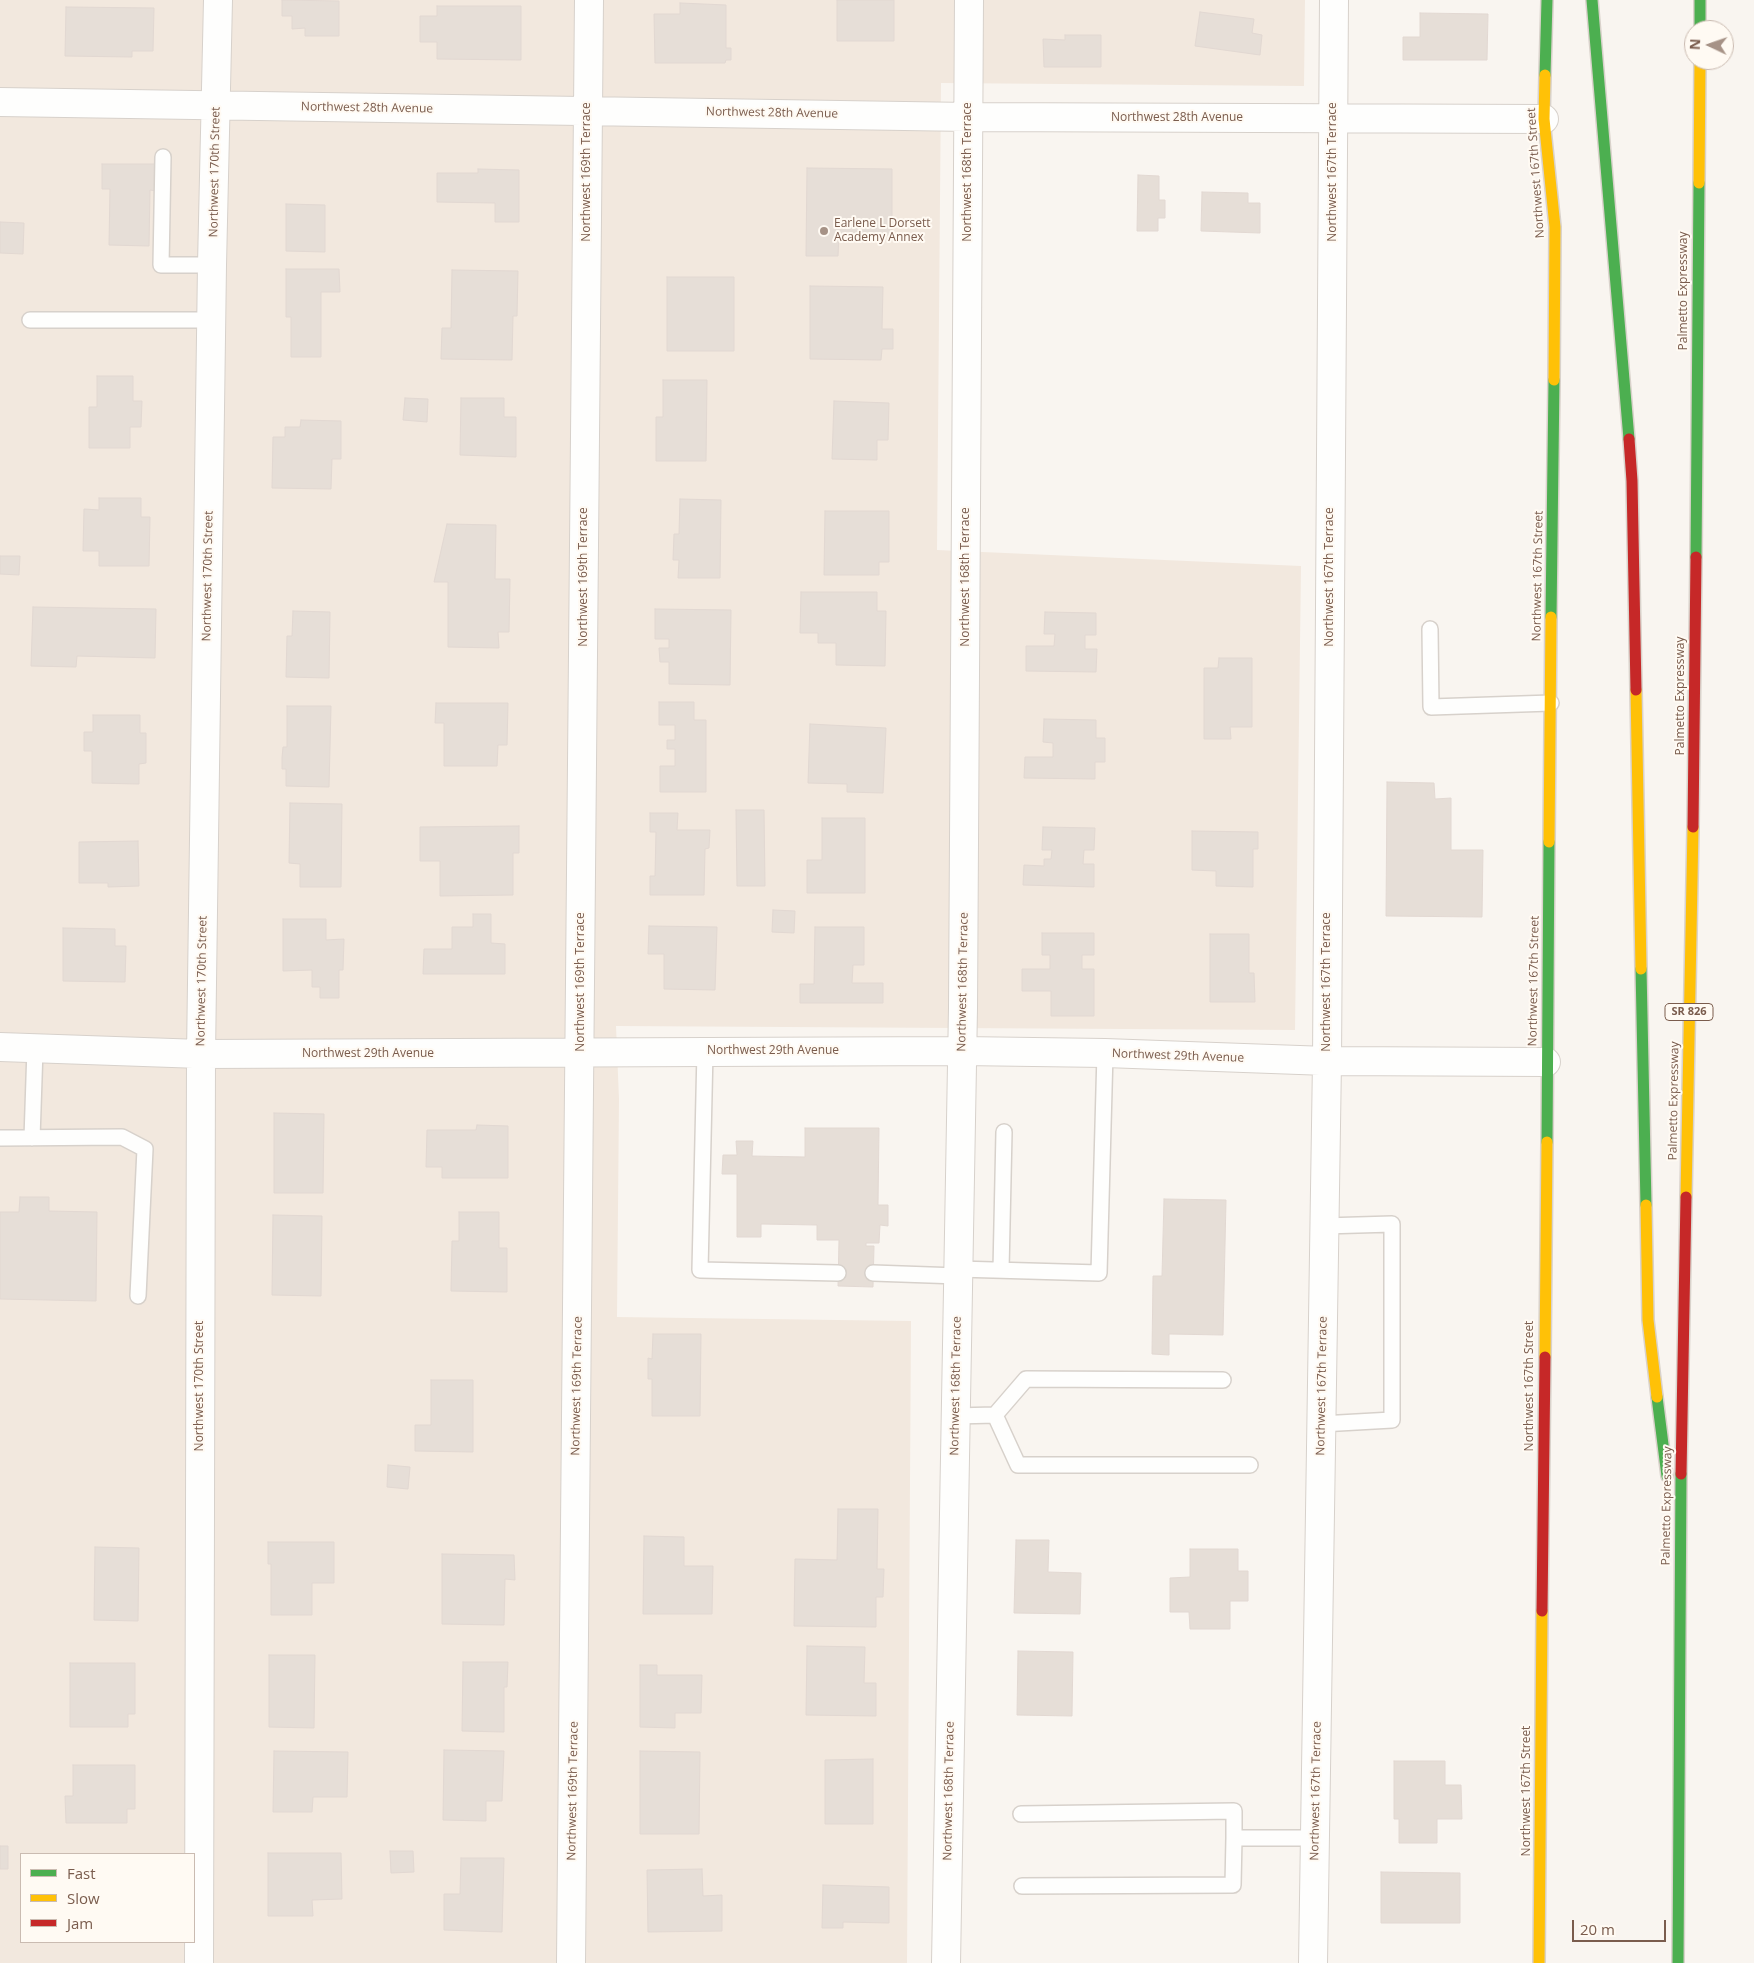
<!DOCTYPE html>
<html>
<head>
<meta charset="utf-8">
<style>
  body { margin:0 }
  #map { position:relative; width:1754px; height:1963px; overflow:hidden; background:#f9f5f0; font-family:"Open Sans",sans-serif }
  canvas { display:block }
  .legend { position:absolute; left:20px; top:1853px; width:175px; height:90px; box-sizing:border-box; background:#fffaf3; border:1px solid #cabbb1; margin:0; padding:6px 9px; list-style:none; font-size:15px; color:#7a5c4d }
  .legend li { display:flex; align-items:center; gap:10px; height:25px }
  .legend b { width:25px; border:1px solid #cabbb1 }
  .north { position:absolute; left:1684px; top:20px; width:50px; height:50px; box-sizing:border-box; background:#fffaf3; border:1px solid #cabbb1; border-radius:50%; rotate:273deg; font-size:14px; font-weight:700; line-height:20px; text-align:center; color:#7a5c4d }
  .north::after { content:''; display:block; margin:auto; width:18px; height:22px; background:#a69286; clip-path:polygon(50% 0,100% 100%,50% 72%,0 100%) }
  .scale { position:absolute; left:1572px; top:1920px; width:94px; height:22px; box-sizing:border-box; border:2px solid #7a5c4d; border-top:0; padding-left:6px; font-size:15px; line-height:18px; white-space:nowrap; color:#7a5c4d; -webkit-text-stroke:4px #fffaf3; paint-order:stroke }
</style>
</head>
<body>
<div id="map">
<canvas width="1754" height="1963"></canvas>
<ul class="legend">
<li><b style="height:6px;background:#4caf50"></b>Fast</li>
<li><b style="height:6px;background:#ffc107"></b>Slow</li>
<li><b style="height:6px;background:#c62828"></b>Jam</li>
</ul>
<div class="north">N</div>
<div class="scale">20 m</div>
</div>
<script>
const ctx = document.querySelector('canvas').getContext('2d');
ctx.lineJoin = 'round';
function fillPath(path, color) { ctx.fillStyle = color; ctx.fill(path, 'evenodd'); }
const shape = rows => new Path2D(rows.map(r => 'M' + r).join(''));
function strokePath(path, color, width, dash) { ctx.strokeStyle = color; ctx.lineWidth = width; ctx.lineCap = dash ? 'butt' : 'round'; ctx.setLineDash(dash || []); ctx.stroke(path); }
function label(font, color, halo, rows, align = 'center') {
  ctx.font = font + ' "Open Sans",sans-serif'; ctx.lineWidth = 4; ctx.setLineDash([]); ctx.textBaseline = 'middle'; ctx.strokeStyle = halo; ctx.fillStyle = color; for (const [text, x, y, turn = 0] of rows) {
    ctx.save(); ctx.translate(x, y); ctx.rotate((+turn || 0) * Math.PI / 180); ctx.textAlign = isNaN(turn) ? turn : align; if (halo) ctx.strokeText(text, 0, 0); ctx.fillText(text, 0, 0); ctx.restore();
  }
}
fillPath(shape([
  [0,0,1305,0,1304,86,941,83,937,550,1301,566,1295,1030,616,1026,619,1099,617,1317,911,1321,907,1963,0,1963],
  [21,1854,194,1854,194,1942,21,1942]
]), '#f2e8de');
const building = shape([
  [282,0,339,1,339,36,305,36,305,28,292,29,292,16,282,16,282,0],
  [837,0,894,0,894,41,837,41,837,0],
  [680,3,726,5,726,48,731,48,731,60,726,60,725,63,655,63,654,14,680,14,680,3],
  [437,6,521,6,521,60,437,59,437,42,420,42,420,16,437,16,437,6],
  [66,7,154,8,153,51,132,51,132,57,65,56,66,7],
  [1200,12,1254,19,1252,33,1262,35,1260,55,1195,46,1200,12],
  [1420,13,1488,14,1487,60,1403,60,1403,37,1420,37,1420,13],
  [1065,35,1101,35,1101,67,1044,67,1043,39,1065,40,1065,35],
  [102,164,158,164,157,191,150,190,149,246,109,245,110,189,102,189,102,164],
  [807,168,892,169,892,235,839,234,838,256,806,256,807,168],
  [478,169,519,170,519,222,495,222,495,203,437,202,437,173,478,173,478,169],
  [1138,175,1159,176,1159,200,1165,200,1165,218,1158,218,1158,231,1137,231,1138,175],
  [1202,192,1248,193,1248,203,1260,203,1260,233,1201,231,1202,192],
  [286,204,325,205,325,252,286,251,286,204],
  [0,222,24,223,23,254,0,253,0,222],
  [286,269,339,269,340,292,321,292,321,357,291,357,291,317,286,317,286,269],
  [452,270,518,271,517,316,513,316,512,360,441,359,442,328,451,328,452,270],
  [667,277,734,277,734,351,667,351,667,277],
  [810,286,883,287,882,329,893,329,893,349,882,349,881,360,810,359,810,286],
  [97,376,133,376,133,401,142,401,141,427,130,427,130,448,89,448,89,407,97,407,97,376],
  [663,380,707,380,706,461,656,461,656,417,663,417,663,380],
  [405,398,428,399,427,422,403,420,405,398],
  [461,398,504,398,504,417,516,417,516,457,460,455,461,398],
  [834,401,889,403,888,440,877,440,877,460,832,459,834,401],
  [301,420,341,421,341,459,332,459,331,489,272,488,273,437,285,437,285,427,300,427,301,420],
  [99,498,141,498,141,517,150,517,149,566,99,566,99,551,83,551,84,509,99,510,99,498],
  [680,499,721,500,720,578,678,578,679,560,673,560,674,534,679,534,680,499],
  [825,511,889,511,889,562,879,562,879,575,824,575,825,511],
  [447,524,496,525,495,579,510,579,509,632,498,632,499,648,448,647,448,582,434,582,447,524],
  [0,556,20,556,19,575,0,574,0,556],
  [801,592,877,592,877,611,886,611,885,666,836,665,836,643,818,643,818,633,800,633,801,592],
  [33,607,156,609,155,658,77,656,76,667,31,666,33,607],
  [655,609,731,610,730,685,669,684,669,662,660,662,659,648,669,648,669,639,655,639,655,609],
  [293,611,330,612,329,678,286,677,287,636,292,636,293,611],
  [1045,612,1096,613,1096,635,1085,635,1085,649,1097,649,1096,672,1026,671,1026,646,1054,646,1055,634,1044,634,1045,612],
  [1219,658,1252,658,1252,727,1230,727,1231,739,1204,739,1204,668,1218,668,1219,658],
  [659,702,694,702,694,720,706,720,706,792,660,792,660,766,675,766,675,749,667,749,667,740,675,740,675,725,659,725,659,702],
  [436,703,508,703,507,745,498,745,497,766,444,766,444,723,435,723,436,703],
  [287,706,331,706,329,787,286,786,286,769,282,769,282,758,283,747,287,747,287,706],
  [93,715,140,715,140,733,146,733,146,763,139,764,139,784,92,783,92,751,84,751,84,732,93,732,93,715],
  [1044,719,1096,720,1096,738,1105,738,1105,762,1095,762,1095,779,1024,778,1025,757,1053,757,1053,743,1043,742,1044,719],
  [810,724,886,728,883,793,847,792,847,784,808,783,810,724],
  [1387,782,1434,783,1435,799,1451,798,1451,850,1483,850,1482,917,1386,916,1387,782],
  [290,803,342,804,341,887,300,887,300,864,289,863,290,803],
  [736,810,764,810,765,886,737,886,736,810],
  [650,813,678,813,677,830,710,830,709,848,705,849,704,895,650,895,650,876,655,876,656,832,650,832,650,813],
  [822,818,865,818,865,893,807,893,807,860,822,860,822,818],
  [519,826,519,853,513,853,513,895,440,896,440,861,420,861,420,827,519,826],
  [1043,827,1095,828,1094,850,1084,850,1083,864,1094,864,1094,887,1023,885,1024,865,1044,866,1044,859,1051,859,1052,850,1042,850,1043,827],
  [1192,831,1258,832,1258,849,1253,849,1253,887,1216,886,1216,871,1192,870,1192,831],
  [138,841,139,886,108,887,108,883,79,883,79,842,138,841],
  [773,910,795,911,794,933,772,932,773,910],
  [473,914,491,914,491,943,505,944,505,974,423,974,424,949,452,949,452,927,473,927,473,914],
  [283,919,326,919,326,940,344,939,343,970,339,970,339,998,320,998,320,987,312,987,312,970,283,971,283,919],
  [649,926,717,927,715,990,664,989,664,954,648,954,649,926],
  [815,927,864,927,864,965,853,965,852,983,883,983,883,1003,800,1003,800,984,814,984,815,927],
  [63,928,115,929,115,946,126,946,125,982,63,981,63,928],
  [1042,933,1094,933,1094,955,1082,955,1082,969,1094,969,1094,1016,1051,1016,1051,991,1022,991,1022,969,1050,969,1050,955,1042,955,1042,933],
  [1210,934,1249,934,1249,973,1254,973,1255,1002,1210,1002,1210,934],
  [274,1113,324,1114,323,1193,274,1193,274,1113],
  [477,1125,508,1126,508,1178,442,1178,442,1167,426,1167,427,1130,476,1130,477,1125],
  [805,1128,879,1128,878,1205,888,1205,888,1226,880,1225,879,1243,866,1243,866,1246,874,1246,873,1287,838,1286,839,1240,817,1240,817,1225,761,1224,761,1237,737,1237,737,1174,722,1174,723,1155,737,1155,736,1141,753,1141,752,1156,805,1157,805,1128],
  [20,1197,49,1197,49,1211,97,1212,96,1301,0,1299,0,1212,19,1212,20,1197],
  [1164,1199,1226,1200,1223,1335,1169,1334,1169,1355,1152,1354,1153,1276,1162,1276,1164,1199],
  [459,1212,499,1212,499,1248,507,1248,507,1292,451,1291,452,1241,459,1241,459,1212],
  [273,1215,322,1216,321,1296,272,1295,273,1215],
  [653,1334,701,1334,700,1416,652,1416,652,1379,648,1379,648,1358,652,1359,653,1334],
  [431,1380,473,1380,473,1452,415,1451,415,1425,431,1425,431,1380],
  [388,1465,410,1467,408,1489,387,1487,388,1465],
  [838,1509,878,1509,877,1569,884,1569,883,1597,876,1597,876,1627,794,1626,795,1559,837,1560,838,1509],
  [644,1536,684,1537,684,1566,713,1566,712,1614,643,1614,644,1536],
  [1016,1540,1049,1540,1048,1572,1081,1573,1080,1614,1014,1613,1016,1540],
  [268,1542,334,1542,334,1583,312,1583,312,1615,271,1615,271,1564,268,1564,268,1542],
  [95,1547,139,1548,138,1621,94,1620,95,1547],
  [1190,1549,1238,1549,1238,1571,1248,1571,1248,1601,1230,1601,1230,1629,1190,1629,1189,1612,1170,1612,1170,1578,1190,1577,1190,1549],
  [442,1554,514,1555,515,1580,505,1579,504,1625,442,1624,442,1554],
  [807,1646,865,1647,864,1683,876,1683,876,1716,806,1715,807,1646],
  [1018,1651,1073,1652,1072,1716,1017,1715,1018,1651],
  [269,1655,315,1655,314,1728,269,1727,269,1655],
  [463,1662,508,1662,507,1687,504,1687,504,1732,462,1731,463,1662],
  [70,1663,135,1663,135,1714,128,1714,128,1727,70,1727,70,1663],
  [640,1665,657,1665,657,1675,702,1675,701,1713,675,1713,675,1728,640,1727,640,1665],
  [444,1750,504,1751,502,1801,486,1801,486,1821,443,1820,444,1750],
  [274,1751,348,1752,347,1797,313,1797,312,1812,273,1812,274,1751],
  [640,1751,700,1752,699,1834,640,1834,640,1751],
  [873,1759,873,1824,825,1824,825,1760,873,1759],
  [1394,1761,1445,1761,1445,1785,1461,1785,1462,1819,1437,1819,1437,1843,1399,1843,1399,1819,1394,1819,1394,1761],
  [73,1765,135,1765,135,1809,127,1809,127,1823,66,1823,65,1796,73,1796,73,1765],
  [0,1846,8,1846,8,1869,0,1869,0,1846],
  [390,1851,413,1851,414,1872,391,1873,390,1851],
  [268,1853,341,1853,342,1899,312,1900,313,1916,268,1916,268,1853],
  [461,1858,504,1858,502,1932,444,1930,444,1894,460,1894,461,1858],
  [702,1869,703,1896,722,1895,722,1931,648,1932,647,1870,702,1869],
  [1381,1872,1460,1873,1460,1923,1381,1923,1381,1872],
  [823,1885,889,1887,889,1923,843,1922,843,1928,822,1928,823,1885]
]);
fillPath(building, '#e6ded7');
strokePath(building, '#e2d8d2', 1);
const lane = shape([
  [163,157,161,265,212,265],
  [30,320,211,320],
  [1430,629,1431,707,1551,703],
  [705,1051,700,1270,838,1273],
  [0,1138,122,1137,145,1149,138,1296],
  [32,1138,35,1049],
  [958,1269,1099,1273,1105,1053],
  [1001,1270,1004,1132],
  [873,1273,958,1276],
  [1223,1380,1026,1379,995,1415,1018,1465,1250,1465],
  [955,1416,995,1415],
  [1321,1424,1392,1420,1392,1224,1324,1226],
  [1021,1814,1234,1811,1234,1838,1315,1838],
  [1022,1886,1233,1885,1234,1838]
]);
const street = shape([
  [0,102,969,117,1544,119],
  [0,1047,201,1054,962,1051,1105,1053,1327,1061,1546,1062],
  [199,1963,201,1054,212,265,218,0],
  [571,1963,589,0],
  [946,1963,963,1008,969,0],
  [1313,1963,1327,1061,1334,0]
]);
const fast = shape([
  [1592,0,1629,439],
  [1700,0,1700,30],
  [1545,75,1547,0],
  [1696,557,1699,183],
  [1551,617,1554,380],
  [1641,969,1646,1205],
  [1547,1142,1549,842],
  [1657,1397,1667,1476],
  [1678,1963,1681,1474]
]);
const slow = shape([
  [1545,75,1544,119,1555,227,1554,380],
  [1699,183,1700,60],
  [1636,690,1641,969],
  [1549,842,1551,617],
  [1686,1197,1693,827],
  [1646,1205,1648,1320,1657,1397],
  [1545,1357,1547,1142],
  [1539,1963,1542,1611]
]);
const jam = shape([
  [1629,439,1632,481,1636,690],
  [1693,827,1696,557],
  [1681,1474,1686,1197],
  [1542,1611,1545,1357]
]);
strokePath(lane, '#d7d1cb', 18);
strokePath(street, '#d7d1cb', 30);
strokePath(fast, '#d9d2cb', 14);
strokePath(slow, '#d9d2cb', 14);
strokePath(jam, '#d9d2cb', 14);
strokePath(lane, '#fefefd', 15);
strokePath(street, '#fefefd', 28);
strokePath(fast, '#4caf50', 11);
strokePath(slow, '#ffc107', 11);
strokePath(jam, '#c62828', 11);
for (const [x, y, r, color] of [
  [824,231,5,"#a69286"]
]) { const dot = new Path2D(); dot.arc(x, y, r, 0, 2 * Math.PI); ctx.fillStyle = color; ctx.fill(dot); strokePath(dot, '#fffaf3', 2); }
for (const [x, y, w] of [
  [1689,1012,48]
]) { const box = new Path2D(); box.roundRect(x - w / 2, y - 8.5, w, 17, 4); ctx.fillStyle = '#fffaf3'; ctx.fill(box); strokePath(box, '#7a5c4d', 1); }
label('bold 11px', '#7a5c4d', null, [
  ["SR 826",1689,1012]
]);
label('12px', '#7a5c4d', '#fffaf3', [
  ["Northwest 28th Avenue",367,108,1],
  ["Northwest 28th Avenue",772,113,1],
  ["Northwest 28th Avenue",1177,118],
  ["Northwest 170th Street",215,172,-89],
  ["Northwest 169th Terrace",587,172,-90],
  ["Northwest 168th Terrace",968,172,-90],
  ["Northwest 167th Terrace",1333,172,-90],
  ["Northwest 167th Street",1536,173,-94],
  ["Palmetto Expressway",1684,291,-90],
  ["Northwest 170th Street",208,576,-89],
  ["Northwest 167th Street",1538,576,-89],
  ["Northwest 169th Terrace",584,577,-90],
  ["Northwest 168th Terrace",966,577,-90],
  ["Northwest 167th Terrace",1330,577,-90],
  ["Palmetto Expressway",1681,696,-90],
  ["Northwest 170th Street",202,981,-89],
  ["Northwest 167th Street",1534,981,-89],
  ["Northwest 169th Terrace",581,982,-90],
  ["Northwest 168th Terrace",963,982,-89],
  ["Northwest 167th Terrace",1327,982,-90],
  ["Northwest 29th Avenue",773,1051],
  ["Northwest 29th Avenue",368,1054],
  ["Northwest 29th Avenue",1178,1056,2],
  ["Palmetto Expressway",1674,1101,-89],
  ["Northwest 170th Street",200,1386,-90],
  ["Northwest 169th Terrace",577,1386,-89],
  ["Northwest 168th Terrace",956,1386,-89],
  ["Northwest 167th Terrace",1322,1386,-89],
  ["Northwest 167th Street",1530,1386,-90],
  ["Palmetto Expressway",1667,1506,-89],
  ["Northwest 169th Terrace",573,1791,-89],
  ["Northwest 168th Terrace",949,1791,-89],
  ["Northwest 167th Terrace",1316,1791,-89],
  ["Northwest 167th Street",1527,1791,-90]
]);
label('12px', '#7a5c4d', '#fffaf3', [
  ["Earlene L Dorsett",834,224],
  ["Academy Annex",834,238]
], 'left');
</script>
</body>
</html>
